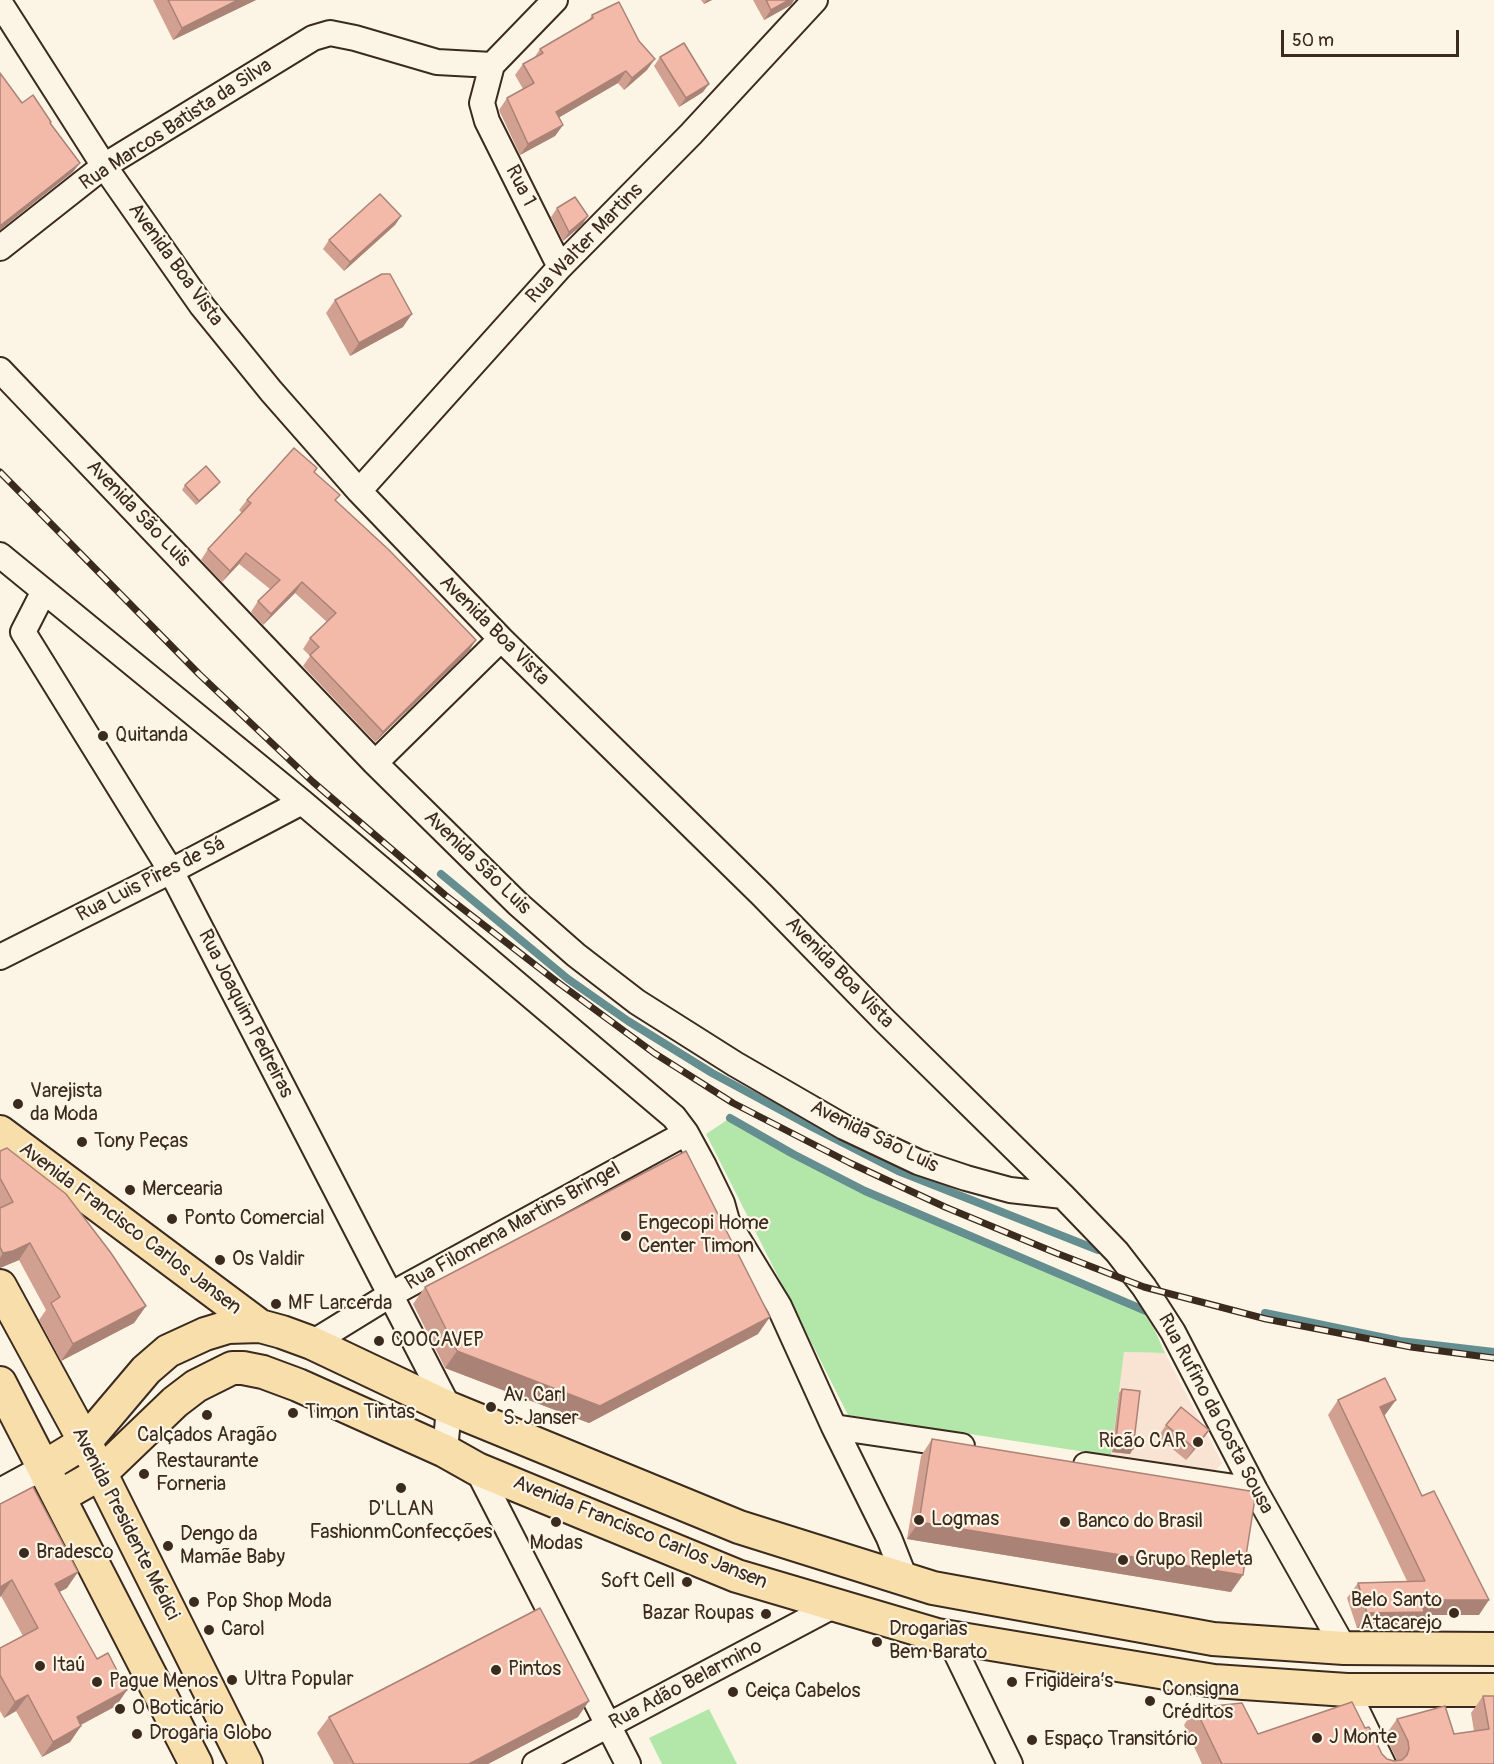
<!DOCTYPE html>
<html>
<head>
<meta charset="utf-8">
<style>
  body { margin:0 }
  #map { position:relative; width:1494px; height:1764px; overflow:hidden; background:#fcf5e5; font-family:Pangolin,sans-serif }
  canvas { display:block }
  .scale { position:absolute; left:1281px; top:30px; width:178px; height:27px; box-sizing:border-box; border:3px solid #3b2a1e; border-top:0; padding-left:8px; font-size:18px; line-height:21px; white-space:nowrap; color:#3b2a1e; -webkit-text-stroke:4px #fcf5e5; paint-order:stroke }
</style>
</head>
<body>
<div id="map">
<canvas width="1494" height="1764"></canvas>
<div class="scale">50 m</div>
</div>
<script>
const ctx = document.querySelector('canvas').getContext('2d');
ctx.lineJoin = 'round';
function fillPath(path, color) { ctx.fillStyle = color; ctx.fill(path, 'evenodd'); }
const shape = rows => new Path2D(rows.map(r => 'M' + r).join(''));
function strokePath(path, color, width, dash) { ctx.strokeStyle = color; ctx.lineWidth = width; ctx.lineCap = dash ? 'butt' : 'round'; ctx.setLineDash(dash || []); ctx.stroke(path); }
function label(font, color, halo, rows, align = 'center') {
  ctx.font = font + ' Pangolin,sans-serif'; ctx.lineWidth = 4.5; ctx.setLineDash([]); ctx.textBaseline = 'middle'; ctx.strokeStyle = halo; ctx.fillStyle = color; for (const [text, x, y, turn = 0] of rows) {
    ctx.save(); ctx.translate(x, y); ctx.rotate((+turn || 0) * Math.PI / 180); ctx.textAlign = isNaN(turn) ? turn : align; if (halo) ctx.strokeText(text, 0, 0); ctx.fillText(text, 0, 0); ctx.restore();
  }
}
fillPath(shape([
  [1124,1352,1165,1353,1222,1463,1215,1471,1111,1456]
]), '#f9e3d3');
fillPath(shape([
  [730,1118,793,1154,865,1191,1146,1311,1165,1353,1124,1352,1111,1456,848,1415,706,1134],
  [709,1709,737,1764,662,1764,649,1738]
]), '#b3e7a9');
strokePath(shape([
  [441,874,568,979,628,1021,712,1073,812,1127,898,1171,1098,1250],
  [730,1118,793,1154,865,1191,1146,1311],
  [1265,1313,1400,1341,1494,1352]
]), '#658e90', 8);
const minor = shape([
  [555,0,492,65,482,103,487,121,560,267],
  [0,3,104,166,202,306,271,391,359,491,501,639,762,895,885,1021,1063,1196,1117,1252,1144,1287,1173,1332,1255,1490,1344,1648],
  [0,248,104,166,313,38,330,33,355,38,437,62,492,65],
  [0,370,375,763,518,904,576,955,637,1002,735,1064,844,1127,918,1162,966,1178,1010,1190,1063,1196],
  [359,491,560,267,691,134,815,0],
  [0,555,302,802,674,1117,686,1133,704,1166,722,1203,727,1221,779,1306,834,1427,889,1538,906,1581],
  [44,591,23,632,171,871,449,1408,445,1451],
  [375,763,501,639],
  [0,957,171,871,302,802],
  [312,1343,390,1295,686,1133],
  [834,1427,962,1446],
  [1086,1465,1255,1490],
  [477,1469,628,1764],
  [0,1491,44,1467],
  [949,1638,1010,1764],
  [1347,1690,1383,1764],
  [535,1764,835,1605]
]);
const major = shape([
  [0,1132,260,1326,282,1332,312,1343,449,1408,739,1527,933,1588,1213,1639,1344,1648,1494,1649],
  [0,1286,85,1442,246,1764],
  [0,1383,196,1764],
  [44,1467,85,1442,146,1370,168,1351,205,1334,228,1327,260,1326],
  [59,1497,101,1473,175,1402,196,1386,232,1368,243,1368,263,1372,298,1385,445,1451,477,1469,737,1576,937,1635,1214,1681,1347,1690,1494,1690]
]);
strokePath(minor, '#3b2a1e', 28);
strokePath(major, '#3b2a1e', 36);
strokePath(minor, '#fcf5e5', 24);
strokePath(major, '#f8deab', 32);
const rail = shape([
  [0,472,199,674,313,782,445,895,556,981,654,1053,733,1103,850,1163,945,1207,1056,1253,1144,1287,1266,1319,1411,1347,1494,1358]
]);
strokePath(rail, '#3b2a1e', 7);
strokePath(rail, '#fcf5e5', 4.5, [14]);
fillPath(shape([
  [153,0,256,0,173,40],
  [701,0,712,0,704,4],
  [753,0,794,0,791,5,764,20],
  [592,15,647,70,624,90,618,83,559,117,563,125,555,136,520,155,499,110,507,98,523,89,515,75,523,64,534,58,540,49,589,20],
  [660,57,703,92,679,107,654,66],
  [557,208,582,225,563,241,551,217],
  [401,216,395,225,344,271,323,249,329,240],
  [335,300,403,327,350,356,326,313],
  [314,472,336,501,469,651,375,742,303,666,310,656,303,649,310,638,327,622,295,593,263,625,251,612,258,601,270,589,239,564,222,582,201,560,208,549,242,513,239,510,247,500],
  [220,482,217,486,196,505,182,490,185,485],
  [0,1151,146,1306,134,1323,61,1361,39,1320,46,1310,19,1260,0,1268],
  [425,1287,758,1334,589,1423,445,1368,413,1304],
  [1122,1389,1133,1449,1130,1454,1112,1452,1119,1393],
  [1338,1400,1385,1415,1384,1416,1479,1615,1432,1615,1427,1622,1417,1622,1413,1627,1357,1628,1347,1598,1358,1583,1407,1581,1328,1415],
  [1166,1425,1209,1430,1201,1442,1186,1460,1158,1437],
  [932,1439,1231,1592,907,1539,921,1456],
  [0,1504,67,1588,59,1592,97,1659,127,1690,116,1706,81,1725,81,1726,70,1742,42,1757,16,1711,4,1718,0,1711,0,1648,23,1636,1,1596,0,1597],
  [1483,1696,1494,1696,1494,1764,1202,1764,1184,1725,1195,1708,1258,1734,1365,1728,1382,1754,1387,1759,1394,1761,1396,1761,1396,1758,1385,1736,1397,1719,1454,1734,1474,1731,1471,1713],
  [329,1717,578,1717,488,1764,334,1764,317,1733]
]), '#d1a091');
fillPath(shape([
  [238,0,256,0,173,40,182,28],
  [707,0,712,0,704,4],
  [789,0,794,0,791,5,764,20,771,10],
  [655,59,647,70,624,90,632,78],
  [626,71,618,83,548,124,556,112],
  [709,84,703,92,679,107,686,98],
  [563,125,555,136,520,155,528,144],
  [80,163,73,172,0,230,0,226],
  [401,216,395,225,344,271,350,262],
  [588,216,582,225,563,241,569,232],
  [412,314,403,327,350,356,359,343],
  [220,482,217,486,196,505,199,501],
  [246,553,239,564,222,582,230,571],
  [302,582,295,593,263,625,271,614],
  [476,640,469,651,375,742,383,732],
  [30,1243,19,1260,0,1268,0,1258,3,1253],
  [146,1306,134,1323,61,1361,73,1344],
  [770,1317,758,1334,589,1423,445,1368,457,1351],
  [1396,1400,1385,1415,1369,1422,1380,1407],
  [1209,1430,1201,1442,1186,1460,1194,1448],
  [1115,1447,1133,1449,1130,1454,1112,1452],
  [919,1522,1243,1575,1231,1592,907,1539],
  [78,1572,67,1588,44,1600,55,1584],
  [12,1580,1,1596,0,1597,0,1587],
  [1434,1600,1489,1600,1479,1615,1432,1615,1427,1622,1417,1622,1413,1627,1357,1628,1367,1613,1423,1607],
  [127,1690,116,1706,65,1733,77,1717],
  [28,1695,16,1711,4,1718,15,1702],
  [589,1701,578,1717,488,1764,469,1764],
  [81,1726,70,1742,42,1757,53,1742]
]), '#aa8276');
const building = shape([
  [168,0,238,0,182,28,168,0],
  [766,0,789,0,771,10,766,0],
  [619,2,639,41,655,59,632,78,626,71,556,112,563,125,528,144,507,98,534,83,523,64,543,53,540,49,593,18,592,15,619,2],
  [684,43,709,84,686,98,660,57,684,43],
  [0,73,22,103,33,95,51,122,50,123,80,163,0,226,0,73],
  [380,194,401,216,350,262,329,240,380,194],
  [575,197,588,216,569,232,557,208,575,197],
  [382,274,390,274,412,314,359,343,335,300,382,274],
  [294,448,317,468,314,472,340,495,335,500,389,550,476,640,383,732,310,655,319,647,310,638,336,613,302,582,271,614,258,601,280,580,246,553,230,571,208,549,251,503,247,500,294,448],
  [206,466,220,482,199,501,185,485,206,466],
  [7,1148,66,1194,111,1253,146,1306,73,1344,51,1303,60,1297,30,1243,13,1251,3,1253,0,1247,0,1208,13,1202,0,1178,0,1151,7,1148],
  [686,1151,770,1317,600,1406,457,1351,425,1287,686,1151],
  [1385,1378,1396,1400,1380,1407,1422,1496,1434,1491,1489,1600,1434,1600,1437,1607,1423,1607,1424,1612,1367,1613,1358,1583,1425,1581,1338,1400,1385,1378],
  [1122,1389,1140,1391,1133,1449,1115,1447,1122,1389],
  [1181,1407,1209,1430,1194,1448,1166,1425,1181,1407],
  [932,1439,1256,1492,1243,1575,919,1522,932,1439],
  [33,1487,78,1572,55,1584,97,1659,108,1653,127,1690,77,1717,81,1726,53,1742,28,1695,15,1702,0,1675,0,1648,38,1628,12,1580,0,1587,0,1504,33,1487],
  [540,1608,589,1701,469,1764,354,1764,329,1717,540,1608],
  [1483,1696,1494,1696,1494,1764,1222,1764,1195,1708,1242,1703,1258,1734,1352,1702,1365,1728,1369,1727,1382,1754,1387,1759,1394,1761,1402,1760,1407,1755,1409,1749,1408,1741,1397,1719,1445,1706,1454,1734,1489,1729,1483,1696]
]);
fillPath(building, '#f3baa9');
strokePath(building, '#aa8276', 1.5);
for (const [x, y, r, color] of [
  [103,736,6,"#3b2a1e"],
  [18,1104,6,"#3b2a1e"],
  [82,1142,6,"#3b2a1e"],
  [130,1190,6,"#3b2a1e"],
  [172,1219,6,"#3b2a1e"],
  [626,1236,6,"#3b2a1e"],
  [220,1260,6,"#3b2a1e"],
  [276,1304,6,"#3b2a1e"],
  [379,1341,6,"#3b2a1e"],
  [491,1407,6,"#3b2a1e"],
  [293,1413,6,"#3b2a1e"],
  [207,1415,6,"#3b2a1e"],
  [1198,1442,6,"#3b2a1e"],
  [144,1474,6,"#3b2a1e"],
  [401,1488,6,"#3b2a1e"],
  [919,1520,6,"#3b2a1e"],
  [556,1522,6,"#3b2a1e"],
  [1065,1522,6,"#3b2a1e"],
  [168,1546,6,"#3b2a1e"],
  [24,1553,6,"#3b2a1e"],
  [1123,1560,6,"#3b2a1e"],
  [687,1582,6,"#3b2a1e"],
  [194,1602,6,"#3b2a1e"],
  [1454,1613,6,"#3b2a1e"],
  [766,1614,6,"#3b2a1e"],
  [209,1630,6,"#3b2a1e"],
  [877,1642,6,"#3b2a1e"],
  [40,1666,6,"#3b2a1e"],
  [496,1670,6,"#3b2a1e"],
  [232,1680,6,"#3b2a1e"],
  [97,1682,6,"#3b2a1e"],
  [1012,1682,6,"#3b2a1e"],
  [733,1692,6,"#3b2a1e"],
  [1150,1701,6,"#3b2a1e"],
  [120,1709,6,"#3b2a1e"],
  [137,1734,6,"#3b2a1e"],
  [1317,1738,6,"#3b2a1e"],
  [1032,1740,6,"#3b2a1e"]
]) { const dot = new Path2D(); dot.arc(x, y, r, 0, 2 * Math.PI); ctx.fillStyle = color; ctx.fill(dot); strokePath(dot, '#fcf5e5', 2); }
label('20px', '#3b2a1e', '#fcf5e5', [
  ["Rua Marcos Batista da Silva",176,125,-33],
  ["Rua 1",520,186,63],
  ["Rua Walter Martins",585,244,-46],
  ["Avenida Boa Vista",175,265,54],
  ["Avenida São Luis",138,514,46],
  ["Avenida Boa Vista",494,631,45],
  ["Avenida São Luis",477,863,44],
  ["Rua Luis Pires de Sá",151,880,-27],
  ["Avenida Boa Vista",839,973,46],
  ["Rua Joaquim Pedreiras",245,1014,63],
  ["Avenida São Luis",874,1137,26],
  ["Rua Filomena Martins Bringel",513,1227,-29],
  ["Avenida Francisco Carlos Jansen",130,1229,37],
  ["Rua Rufino da Costa Sousa",1215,1414,62],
  ["Avenida Presidente Médici",125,1524,63],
  ["Avenida Francisco Carlos Jansen",640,1533,22],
  ["Rua Adão Belarmino",686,1685,-28]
]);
label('20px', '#3b2a1e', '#fcf5e5', [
  ["Quitanda",115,736],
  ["Varejista",30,1092],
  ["da Moda",30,1115],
  ["Tony Peças",94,1142],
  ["Mercearia",142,1190],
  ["Ponto Comercial",184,1219],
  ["Engecopi Home",638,1224],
  ["Center Timon",638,1247],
  ["Os Valdir",232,1260],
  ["MF Larcerda",288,1304],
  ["COOCAVEP",391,1341],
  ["Av. Carl",503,1396],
  ["S. Janser",503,1419],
  ["Timon Tintas",305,1413],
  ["Calçados Aragão",207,1436,"center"],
  ["Ricão CAR",1186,1442,"right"],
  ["Restaurante",156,1462],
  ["Forneria",156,1485],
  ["D'LLAN",401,1510,"center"],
  ["FashionmConfecções",401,1533,"center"],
  ["Logmas",931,1520],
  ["Banco do Brasil",1077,1522],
  ["Dengo da",180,1535],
  ["Mamãe Baby",180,1558],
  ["Modas",556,1544,"center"],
  ["Bradesco",36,1553],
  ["Grupo Repleta",1135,1560],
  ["Soft Cell",675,1582,"right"],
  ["Belo Santo",1442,1601,"right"],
  ["Atacarejo",1442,1624,"right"],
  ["Pop Shop Moda",206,1602],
  ["Bazar Roupas",754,1614,"right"],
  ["Carol",221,1630],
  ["Drogarias",889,1630],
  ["Bem Barato",889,1653],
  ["Itaú",52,1666],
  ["Pintos",508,1670],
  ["Ultra Popular",244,1680],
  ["Pague Menos",109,1682],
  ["Frigideira’s",1024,1682],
  ["Consigna",1162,1690],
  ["Créditos",1162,1713],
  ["Ceiça Cabelos",745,1692],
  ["O Boticário",132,1709],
  ["Drogaria Globo",149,1734],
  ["J Monte",1329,1738],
  ["Espaço Transitório",1044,1740]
], 'left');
</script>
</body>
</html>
